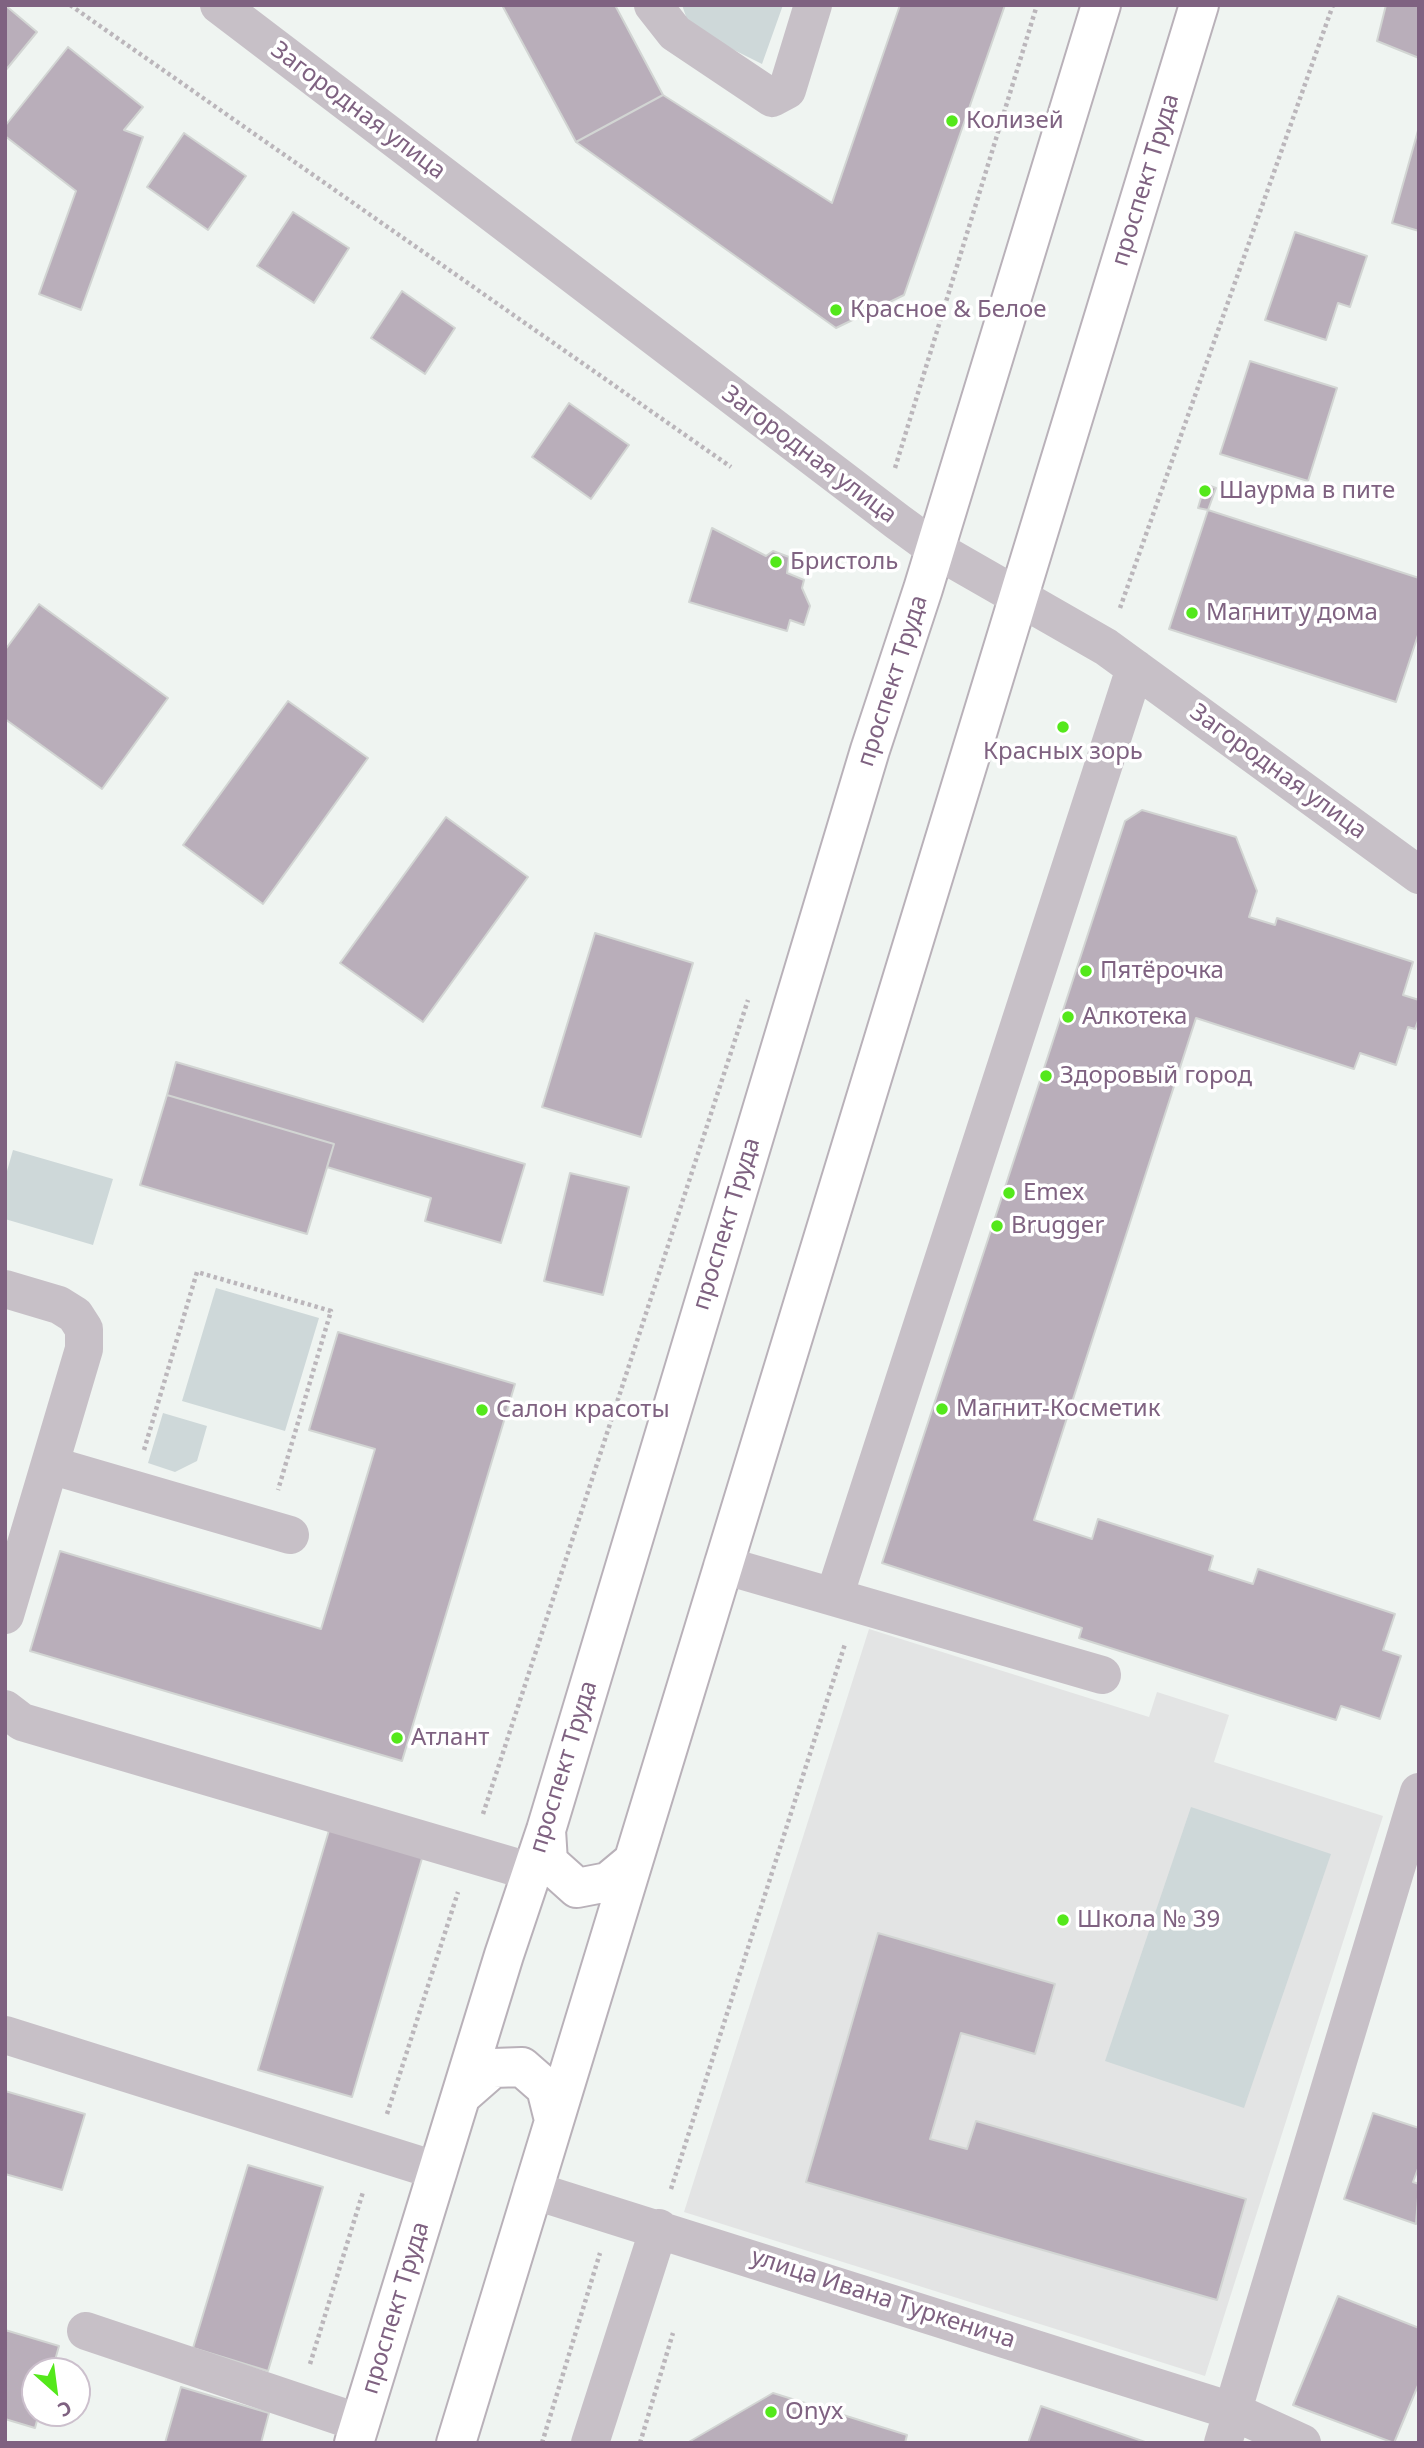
<!DOCTYPE html>
<html>
<head>
<meta charset="utf-8">
<style>
  body { margin:0 }
  #map { position:relative; width:1424px; height:2448px; overflow:hidden; background:#eff4f1; font-family:"Noto Sans",sans-serif }
  canvas { display:block }
  .frame { position:absolute; inset:0; border:7px solid #7f6281; pointer-events:none }
  .north { position:absolute; left:21px; top:2357px; width:70px; height:70px; box-sizing:border-box; background:#fff; border:2px solid #ccc0cd; border-radius:50%; rotate:152deg; font-size:19px; font-weight:700; line-height:28px; text-align:center; color:#7f6281 }
  .north::after { content:''; display:block; margin:auto; width:24px; height:32px; background:#54e81b; clip-path:polygon(50% 0,100% 100%,50% 72%,0 100%) }
</style>
</head>
<body>
<div id="map">
<canvas width="1424" height="2448"></canvas>
<div class="frame"></div>
<div class="north">С</div>
</div>
<script>
const ctx = document.querySelector('canvas').getContext('2d');
ctx.lineJoin = 'round';
function fillPath(path, color) { ctx.fillStyle = color; ctx.fill(path, 'evenodd'); }
const shape = rows => new Path2D(rows.map(r => 'M' + r).join(''));
function strokePath(path, color, width, dash) { ctx.strokeStyle = color; ctx.lineWidth = width; ctx.lineCap = dash ? 'butt' : 'round'; ctx.setLineDash(dash || []); ctx.stroke(path); }
function label(font, color, halo, rows, align = 'center') {
  ctx.font = font + ' "Noto Sans",sans-serif'; ctx.lineWidth = 7; ctx.setLineDash([]); ctx.textBaseline = 'middle'; ctx.strokeStyle = halo; ctx.fillStyle = color; for (const [text, x, y, turn = 0] of rows) {
    ctx.save(); ctx.translate(x, y); ctx.rotate((+turn || 0) * Math.PI / 180); ctx.textAlign = isNaN(turn) ? turn : align; if (halo) ctx.strokeText(text, 0, 0); ctx.fillText(text, 0, 0); ctx.restore();
  }
}
fillPath(shape([
  [869,1629,1149,1717,1157,1692,1229,1715,1214,1762,1383,1816,1205,2376,684,2212]
]), '#e3e4e4');
fillPath(shape([
  [682,5,783,5,762,64,690,28],
  [13,1150,113,1179,93,1245,5,1219,5,1178],
  [216,1288,319,1318,285,1431,182,1401],
  [163,1413,207,1426,197,1461,175,1472,148,1463],
  [1191,1807,1331,1854,1244,2108,1105,2061]
]), '#ced8d9');
const building = shape([
  [5,5,37,32,5,71,5,5],
  [502,5,615,5,663,95,576,142,502,5],
  [900,5,1005,5,904,295,836,328,576,142,663,95,832,203,900,5],
  [1386,5,1419,5,1419,58,1377,41,1386,5],
  [68,47,143,107,124,130,143,137,81,310,39,294,76,191,5,136,5,126,68,47],
  [1419,127,1419,231,1392,223,1419,127],
  [184,133,246,176,208,230,147,187,184,133],
  [293,212,349,248,314,303,257,266,293,212],
  [1295,232,1367,256,1350,307,1338,303,1326,340,1265,320,1295,232],
  [402,291,455,328,425,374,371,338,402,291],
  [1250,361,1337,388,1308,481,1220,454,1250,361],
  [569,403,629,445,591,499,532,457,569,403],
  [1205,484,1216,488,1208,510,1198,508,1205,484],
  [1208,510,1419,578,1419,632,1396,702,1169,629,1208,510],
  [712,528,766,556,773,551,789,557,787,573,804,580,802,588,810,606,804,625,790,620,787,631,689,602,712,528],
  [39,604,168,698,102,789,5,719,5,650,39,604],
  [288,701,368,758,263,904,183,845,288,701],
  [1142,810,1236,837,1257,891,1249,917,1275,925,1277,918,1413,962,1403,995,1419,1000,1419,1018,1415,1029,1408,1027,1396,1065,1360,1053,1354,1069,1196,1018,1034,1520,1092,1539,1098,1519,1213,1556,1209,1570,1253,1584,1258,1569,1395,1614,1383,1650,1401,1656,1380,1719,1341,1706,1336,1720,1079,1638,1082,1628,882,1563,1125,821,1142,810],
  [446,817,528,877,423,1022,340,963,446,817],
  [595,933,693,963,641,1137,542,1107,595,933],
  [176,1062,525,1164,501,1243,425,1221,431,1198,327,1167,334,1144,167,1095,176,1062],
  [167,1095,334,1144,307,1234,140,1185,167,1095],
  [570,1173,629,1187,603,1295,544,1281,570,1173],
  [338,1332,515,1384,402,1761,30,1651,60,1551,321,1629,375,1449,309,1430,338,1332],
  [330,1827,423,1855,352,2097,258,2070,330,1827],
  [878,1933,1055,1984,1035,2054,961,2033,930,2139,967,2149,976,2121,1246,2199,1217,2300,806,2182,878,1933],
  [5,2091,85,2114,62,2190,5,2174,5,2091],
  [1373,2113,1419,2128,1419,2166,1413,2182,1419,2184,1416,2224,1344,2199,1373,2113],
  [248,2165,323,2187,268,2371,193,2348,248,2165],
  [1338,2296,1419,2328,1419,2383,1394,2443,1293,2405,1338,2296],
  [5,2330,59,2346,52,2371,35,2371,35,2413,39,2413,35,2428,5,2419,5,2330],
  [181,2387,269,2413,261,2443,165,2443,181,2387],
  [773,2393,907,2435,905,2443,687,2443,773,2393],
  [1041,2406,1148,2443,1028,2443,1041,2406]
]);
fillPath(building, '#b9aeba');
strokePath(building, '#d2d5d3', 2);
const major = shape([
  [546,1830,548,1862,577,1888,608,1882,632,1862],
  [461,2096,493,2068,522,2067,546,2088,554,2120],
  [354,2443,504,1955,546,1830,870,750,923,589,1101,5],
  [456,2443,1199,5]
]);
strokePath(major, '#b9b1b9', 42);
strokePath(shape([
  [70,5,731,467],
  [895,468,1037,5],
  [1120,608,1333,5],
  [144,1450,197,1272,331,1311,278,1490],
  [483,1814,748,1000],
  [387,2114,458,1892],
  [671,2189,845,1644],
  [310,2364,363,2192],
  [542,2443,600,2253],
  [640,2443,673,2333]
]), '#bbb6bb', 4.5, [3.5, 3.5]);
strokePath(shape([
  [219,5,898,522,935,549,1106,647,1419,875],
  [653,5,675,33,772,98,787,90,813,5],
  [5,1289,59,1305,75,1315,84,1329,84,1349,5,1615],
  [50,1465,290,1535],
  [723,1565,1102,1675],
  [834,1597,1135,668],
  [5,1709,22,1722,532,1872],
  [5,2035,438,2171],
  [532,2190,1232,2411,1302,2443],
  [86,2331,360,2423],
  [590,2443,659,2228],
  [1223,2443,1419,1792]
]), '#c7c0c7', 38);
strokePath(major, '#fff', 38);
for (const [x, y, r, color] of [
  [952,121,7,"#54e81b"],
  [836,310,7,"#54e81b"],
  [1205,491,7,"#54e81b"],
  [776,562,7,"#54e81b"],
  [1192,613,7,"#54e81b"],
  [1063,727,7,"#54e81b"],
  [1086,971,7,"#54e81b"],
  [1068,1017,7,"#54e81b"],
  [1046,1076,7,"#54e81b"],
  [1009,1193,7,"#54e81b"],
  [997,1226,7,"#54e81b"],
  [942,1409,7,"#54e81b"],
  [482,1410,7,"#54e81b"],
  [397,1738,7,"#54e81b"],
  [1063,1920,7,"#54e81b"],
  [771,2412,7,"#54e81b"]
]) { const dot = new Path2D(); dot.arc(x, y, r, 0, 2 * Math.PI); ctx.fillStyle = color; ctx.fill(dot); strokePath(dot, '#fff', 2.5); }
label('24px', '#7f6281', '#fff', [
  ["Загородная улица",358,111,37],
  ["проспект Труда",1146,180,-73],
  ["Загородная улица",809,455,37],
  ["проспект Труда",893,681,-72],
  ["Загородная улица",1278,772,36],
  ["проспект Труда",727,1224,-73],
  ["проспект Труда",564,1767,-73],
  ["улица Ивана Туркенича",883,2299,18],
  ["проспект Труда",396,2308,-73]
]);
label('24px', '#7f6281', '#fff', [
  ["Колизей",966,121],
  ["Красное & Белое",850,310],
  ["Шаурма в пите",1219,491],
  ["Бристоль",790,562],
  ["Магнит у дома",1206,613],
  ["Красных зорь",1063,752,"center"],
  ["Пятёрочка",1100,971],
  ["Алкотека",1082,1017],
  ["Здоровый город",1060,1076],
  ["Emex",1023,1193],
  ["Brugger",1011,1226],
  ["Магнит-Косметик",956,1409],
  ["Салон красоты",496,1410],
  ["Атлант",411,1738],
  ["Школа № 39",1077,1920],
  ["Onyx",785,2412]
], 'left');
</script>
</body>
</html>
